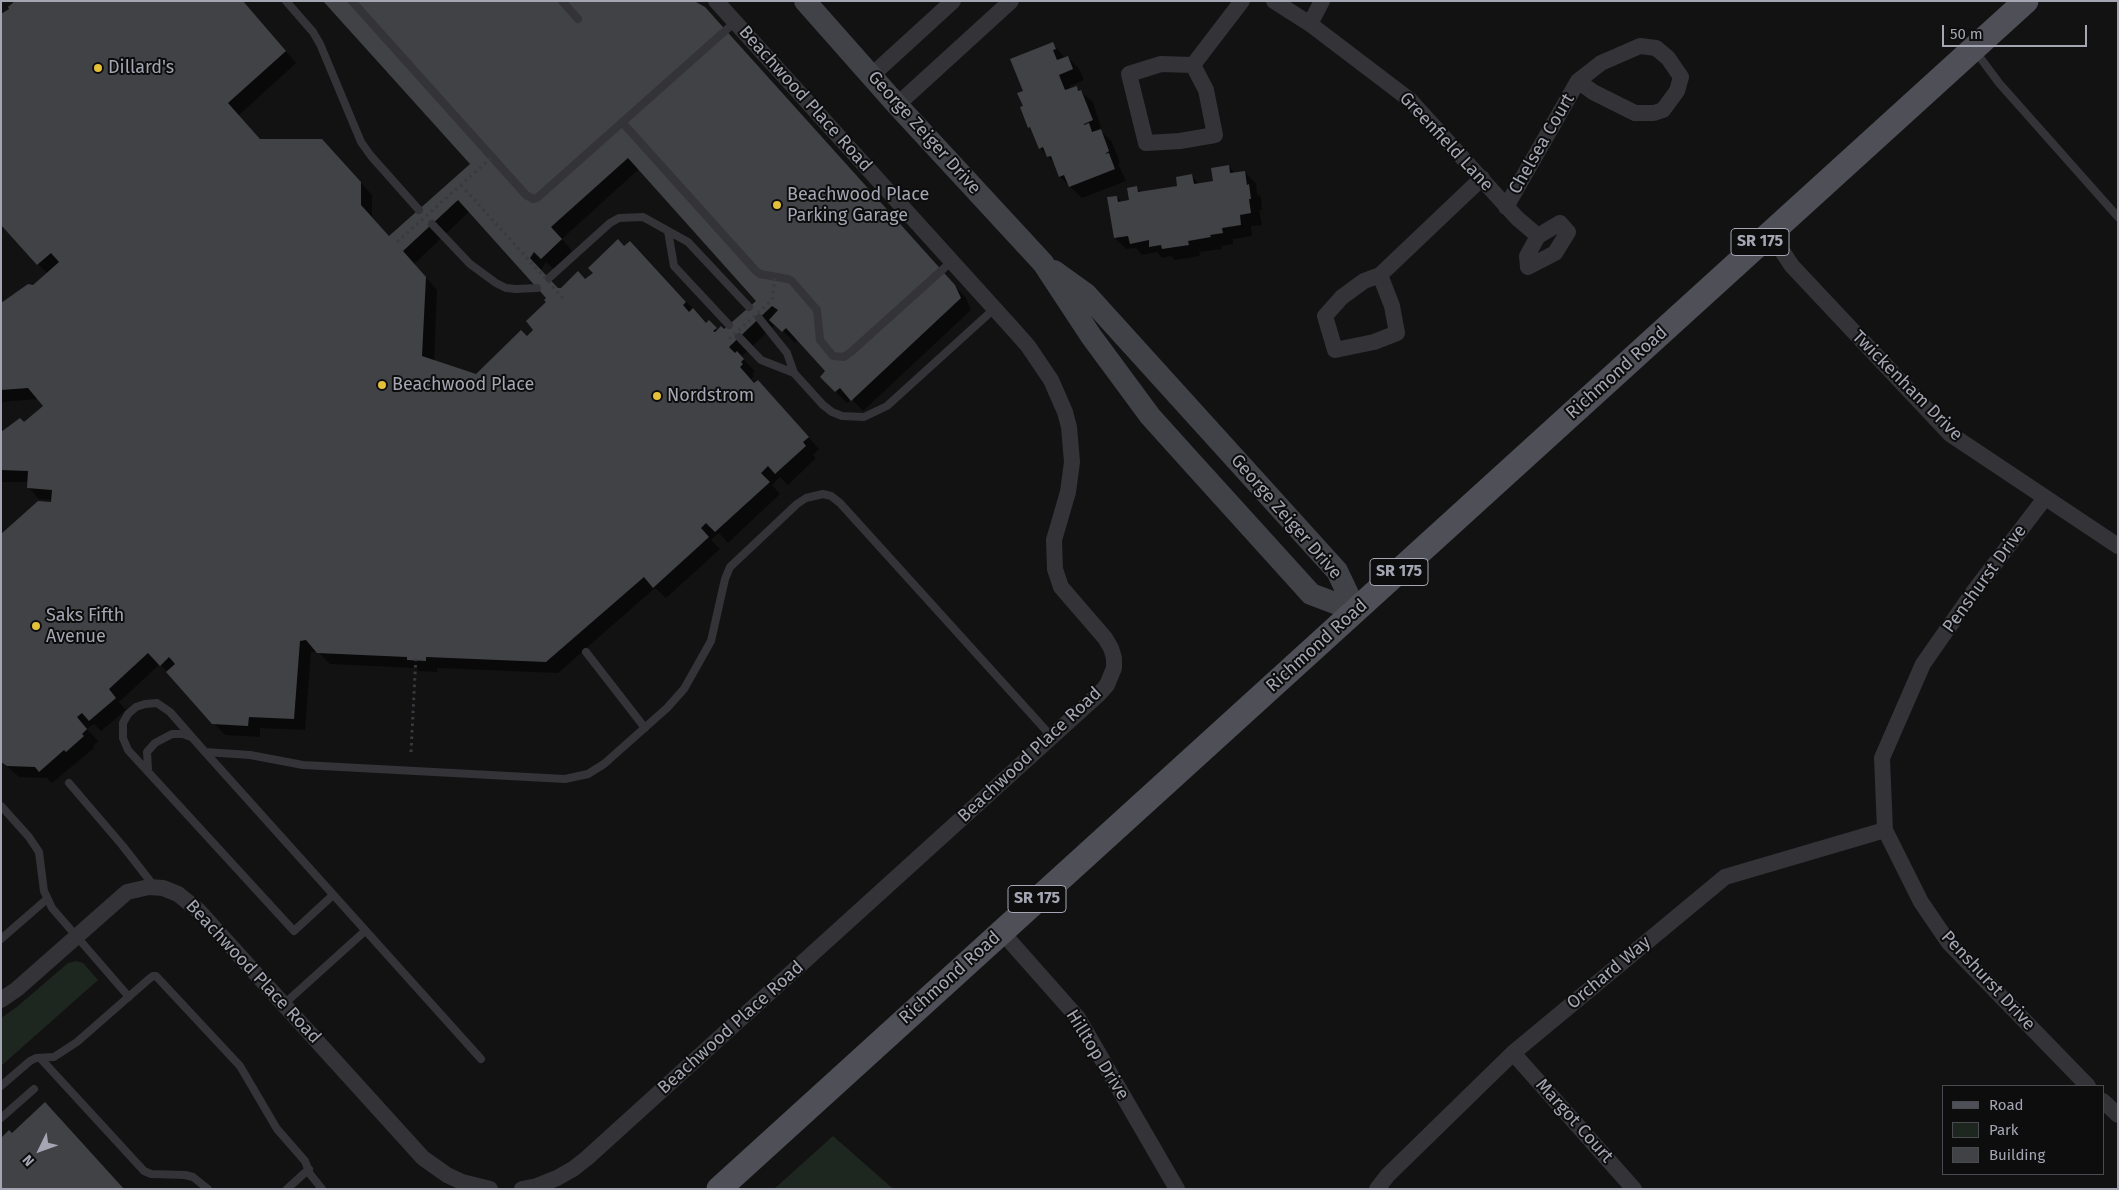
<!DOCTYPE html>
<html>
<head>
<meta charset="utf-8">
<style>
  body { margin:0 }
  #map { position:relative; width:2119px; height:1190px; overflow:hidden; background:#121213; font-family:"Fira Sans",sans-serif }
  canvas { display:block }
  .frame { position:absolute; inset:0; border:2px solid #a4a7b3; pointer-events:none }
  .legend { position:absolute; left:1942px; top:1085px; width:162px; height:90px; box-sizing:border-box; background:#0d0d0e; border:1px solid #494b50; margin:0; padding:6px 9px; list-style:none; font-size:15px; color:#a4a7b3 }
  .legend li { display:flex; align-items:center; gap:10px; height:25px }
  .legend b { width:25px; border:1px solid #494b50 }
  .north { position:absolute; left:15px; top:1125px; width:50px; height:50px; -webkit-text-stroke:4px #0d0d0e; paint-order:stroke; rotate:228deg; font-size:14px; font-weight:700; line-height:20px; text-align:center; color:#a4a7b3 }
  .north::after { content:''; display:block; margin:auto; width:18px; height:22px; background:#a4a7b3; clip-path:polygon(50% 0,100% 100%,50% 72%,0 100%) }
  .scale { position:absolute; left:1942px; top:25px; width:145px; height:22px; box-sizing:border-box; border:2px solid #a4a7b3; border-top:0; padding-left:6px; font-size:15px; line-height:18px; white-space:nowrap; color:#a4a7b3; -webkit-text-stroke:4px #0d0d0e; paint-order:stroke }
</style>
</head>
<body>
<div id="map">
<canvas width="2119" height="1190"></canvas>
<div class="frame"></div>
<ul class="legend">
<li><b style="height:6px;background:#4f5057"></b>Road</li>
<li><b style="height:14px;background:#1e2620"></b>Park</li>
<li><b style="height:14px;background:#414246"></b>Building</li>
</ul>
<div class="north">N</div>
<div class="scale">50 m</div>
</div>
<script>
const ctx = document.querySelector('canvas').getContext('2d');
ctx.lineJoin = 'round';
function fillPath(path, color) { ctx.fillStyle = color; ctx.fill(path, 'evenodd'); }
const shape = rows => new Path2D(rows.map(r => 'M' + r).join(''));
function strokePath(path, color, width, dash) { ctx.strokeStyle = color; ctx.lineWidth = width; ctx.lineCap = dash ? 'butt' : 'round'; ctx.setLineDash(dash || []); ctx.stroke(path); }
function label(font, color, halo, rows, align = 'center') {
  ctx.font = font + ' "Fira Sans",sans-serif'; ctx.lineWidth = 4; ctx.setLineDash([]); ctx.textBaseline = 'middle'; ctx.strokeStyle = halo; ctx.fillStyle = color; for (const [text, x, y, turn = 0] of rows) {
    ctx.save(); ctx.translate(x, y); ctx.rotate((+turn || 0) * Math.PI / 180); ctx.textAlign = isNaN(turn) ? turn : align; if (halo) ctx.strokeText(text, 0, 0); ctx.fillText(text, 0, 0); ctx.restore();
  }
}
fillPath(shape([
  [76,961,83,963,98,980,1,1066,1,1018,18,1006,68,963],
  [833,1136,891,1187,895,1189,774,1189]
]), '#1e2620');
fillPath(shape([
  [16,1,243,1,296,63,238,116,260,140,334,152,372,195,372,217,390,237,471,164,325,1,682,1,695,3,705,8,717,20,966,298,971,310,863,411,852,399,847,403,821,377,827,371,798,339,795,343,776,324,741,357,755,371,752,374,754,376,751,379,769,393,819,449,813,455,816,458,788,485,780,477,772,485,780,494,728,543,719,533,711,540,720,549,666,598,655,588,558,673,437,668,437,672,419,671,416,668,330,664,317,651,311,652,305,730,260,728,260,737,225,735,160,664,119,702,126,710,101,731,94,724,87,729,98,741,93,746,94,748,52,783,47,778,19,777,1,761,53,500,39,499,28,487,28,482,1,482,1,434,24,424,44,406,38,399,1,402,1,304,33,286,48,274,38,264,5,15],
  [639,169,758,301,724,331,718,331,709,322,707,324,642,254,625,247,586,281,558,289,541,270,546,262,554,269,572,251,562,239],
  [470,211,548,299,535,330,476,375,434,361,437,290,414,264],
  [1052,43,1065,58,1068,57,1079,69,1084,80,1070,86,1071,90,1076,88,1093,102,1102,132,1112,142,1120,163,1118,164,1126,181,1082,198,1060,177,1055,164,1040,148,1034,131,1029,127,1024,106,1024,92],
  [1229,167,1235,173,1244,172,1256,183,1257,194,1261,197,1262,210,1259,210,1262,225,1251,226,1252,236,1233,239,1233,244,1221,246,1222,249,1199,252,1200,256,1175,260,1171,256,1162,258,1157,252,1142,255,1136,248,1126,249,1115,238,1117,197,1122,202,1131,201,1136,188,1141,192,1178,187,1192,176,1200,185,1214,182]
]), '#0007');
fillPath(shape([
  [15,1,243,1,286,51,228,103,260,139,322,139,361,182,361,205,389,236,470,164,323,1,696,2,705,7,955,285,961,298,851,401,840,388,835,392,820,377,825,371,786,328,782,332,769,320,778,310,772,306,729,347,735,353,737,351,744,359,741,362,743,364,740,367,754,383,758,380,809,437,803,442,806,446,775,474,768,466,761,473,770,482,715,532,706,523,701,528,709,537,653,588,644,577,546,662,426,657,426,661,407,660,407,657,317,653,306,640,300,641,294,719,249,717,248,726,212,724,166,672,175,664,169,657,160,666,148,653,109,689,116,698,89,721,82,713,77,717,87,729,82,734,84,736,66,752,64,750,39,772,35,767,7,766,1,762,1,534,38,501,51,502,52,490,27,488,28,471,1,470,1,432,20,418,24,422,43,406,28,388,1,390,1,303,28,284,33,285,59,262,51,253,37,265,1,225,1,14,9,9,8,7],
  [628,158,756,301,724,329,721,326,715,332,713,331,717,328,709,320,706,323,693,308,689,312,683,305,686,302,630,241,624,246,618,239,588,268,593,273,585,279,578,271,561,288,558,288,530,258,534,252,541,259,562,239,551,227],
  [458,200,546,298,544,300,546,302,526,321,533,330,527,336,521,330,476,374,422,356,426,277,403,251],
  [1053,42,1056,49,1053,50,1057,60,1068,56,1073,69,1059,75,1065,90,1077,86,1078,91,1081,90,1093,120,1084,124,1084,125,1089,123,1092,132,1101,129,1109,151,1105,154,1109,153,1115,169,1069,187,1064,175,1059,177,1051,156,1047,157,1043,147,1039,149,1030,127,1028,128,1020,107,1023,106,1017,93,1023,91,1010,59],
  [1229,165,1230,173,1245,171,1247,185,1249,184,1251,199,1249,199,1251,213,1240,215,1241,225,1222,228,1223,233,1210,235,1211,237,1188,241,1189,245,1162,249,1161,245,1149,247,1149,240,1130,244,1128,236,1114,238,1107,197,1117,196,1118,202,1129,200,1127,188,1137,186,1138,192,1177,186,1176,177,1192,174,1194,184,1213,181,1211,168],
  [45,1102,124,1189,1,1189,1,1138,9,1130,12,1133]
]), '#414246');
strokePath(shape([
  [411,752,416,655]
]), '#393a3f', 3, [2.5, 4]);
strokePath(shape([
  [286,1,313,32,320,44,361,142,371,156,419,210],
  [352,1,526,195,533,199,537,198,735,22],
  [562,1,578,19],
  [1976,52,1999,83,2118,217],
  [622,122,756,271,760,274,788,279,792,281,817,310,820,340,833,356,844,357,851,352,952,261],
  [432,224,470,264,496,283,506,288,516,289,537,288],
  [668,231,674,266,729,325],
  [549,278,610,223,619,218,643,217,688,242,749,307],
  [759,318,787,353,794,373,823,405,832,412,842,416,864,417,887,406,994,309],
  [739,337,761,360,794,373],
  [586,652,645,728],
  [205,752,170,712,157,703,145,704,136,707,128,714,123,723,123,738,128,750,294,931,333,895],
  [148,769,147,752,155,743,172,734,183,734,191,737],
  [69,783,122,845,154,886],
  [1,806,29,837,39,852,44,891,52,908,129,997],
  [1,939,47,899],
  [284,1004,365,931],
  [41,1059,144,1171,151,1174,185,1175,193,1177,208,1189],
  [481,1059,205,752,250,755,303,765,565,779,588,774,604,764,667,708,684,689,711,641,725,579,730,567,797,504,806,498,823,494,831,496,840,503,1052,737],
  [1,1086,30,1061,36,1058,54,1057,77,1042,149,979,153,976,156,976,240,1066,277,1129,305,1161,310,1174,322,1189],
  [1,1118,34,1089],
  [287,1189,309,1169]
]), '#333338', 8);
strokePath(shape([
  [1274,1,1310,24,1410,100,1517,218,1538,236],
  [1310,24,1322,1],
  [1640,46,1656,48,1668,58,1681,77,1677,91,1663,110,1654,113,1635,113,1593,92,1578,81,1601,63,1640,46],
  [1161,64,1193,65,1206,90,1215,135,1180,141,1146,143,1129,74,1161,64],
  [1193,65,1242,1],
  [871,76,953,1],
  [897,105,1011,1],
  [1506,207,1578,81],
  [1560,223,1568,232,1555,253,1528,267,1527,256,1538,236,1560,223],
  [1770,233,1792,266,1950,434,2118,546],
  [1380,275,1392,306,1397,333,1374,342,1335,350,1325,316,1342,297,1364,281,1380,275],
  [1380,275,1482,178],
  [2045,498,1974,591,1923,664,1882,758,1885,830,1921,902,1949,943,2088,1086],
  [1001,931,1078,1018,1177,1189],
  [1,1000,17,989,127,892,149,887,163,888,178,894,199,911,423,1158,447,1175,462,1182,490,1189],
  [1513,1053,1634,1189],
  [2103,1101,2118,1115],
  [522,1189,537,1186,557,1178,573,1169,587,1158,1100,693,1107,685,1114,668,1114,658,1111,648,1105,638,1061,587,1055,569,1054,540,1068,492,1072,462,1069,427,1065,412,1051,380,1028,346,1013,329,716,1],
  [1377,1189,1388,1175,1513,1053,1725,877,1885,830]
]), '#333338', 16);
strokePath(shape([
  [805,1,897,105,1043,263,1091,336,1150,416,1186,456,1311,594,1356,611],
  [1054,271,1086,294,1337,571,1356,611]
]), '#414248', 22);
strokePath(shape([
  [719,1189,2026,1]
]), '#4f5057', 25);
strokePath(shape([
  [461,185,563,298],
  [397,242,492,157],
  [729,339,772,300,775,276]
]), '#393a3f', 3, [2.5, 4]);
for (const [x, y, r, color] of [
  [98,68,5,"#e3bf3a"],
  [777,205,5,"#e3bf3a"],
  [382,385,5,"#e3bf3a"],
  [657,396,5,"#e3bf3a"],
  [36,626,5,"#e3bf3a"]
]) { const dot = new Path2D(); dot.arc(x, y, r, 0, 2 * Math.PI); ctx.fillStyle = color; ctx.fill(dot); strokePath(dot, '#0d0d0e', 2); }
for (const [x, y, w] of [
  [1760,242,58],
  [1399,572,58],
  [1037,899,58]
]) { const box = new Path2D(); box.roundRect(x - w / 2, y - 13.5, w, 27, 4); ctx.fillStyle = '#0d0d0e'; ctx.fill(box); strokePath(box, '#a4a7b3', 1); }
label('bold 16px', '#a4a7b3', null, [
  ["SR 175",1760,242],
  ["SR 175",1399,572],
  ["SR 175",1037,899]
]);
label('18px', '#a4a7b3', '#0d0d0e', [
  ["Dillard's",108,68],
  ["Beachwood Place",787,195],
  ["Parking Garage",787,216],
  ["Beachwood Place",392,385],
  ["Nordstrom",667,396],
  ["Saks Fifth",46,616],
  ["Avenue",46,637]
], 'left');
label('18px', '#a4a7b3', '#0d0d0e', [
  ["Beachwood Place Road",805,99,48],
  ["George Zeiger Drive",924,133,48],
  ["Greenfield Lane",1446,142,47],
  ["Chelsea Court",1542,144,-60],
  ["Richmond Road",1617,373,-42],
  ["Twickenham Drive",1907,386,45],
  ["George Zeiger Drive",1286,517,49],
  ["Penshurst Drive",1985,579,-54],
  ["Richmond Road",1317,646,-42],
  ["Beachwood Place Road",1030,755,-43],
  ["Beachwood Place Road",253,972,47],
  ["Orchard Way",1609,973,-40],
  ["Richmond Road",950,978,-42],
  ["Penshurst Drive",1988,981,47],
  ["Beachwood Place Road",731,1028,-42],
  ["Hilltop Drive",1097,1055,58],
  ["Margot Court",1574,1121,48]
]);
</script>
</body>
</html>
